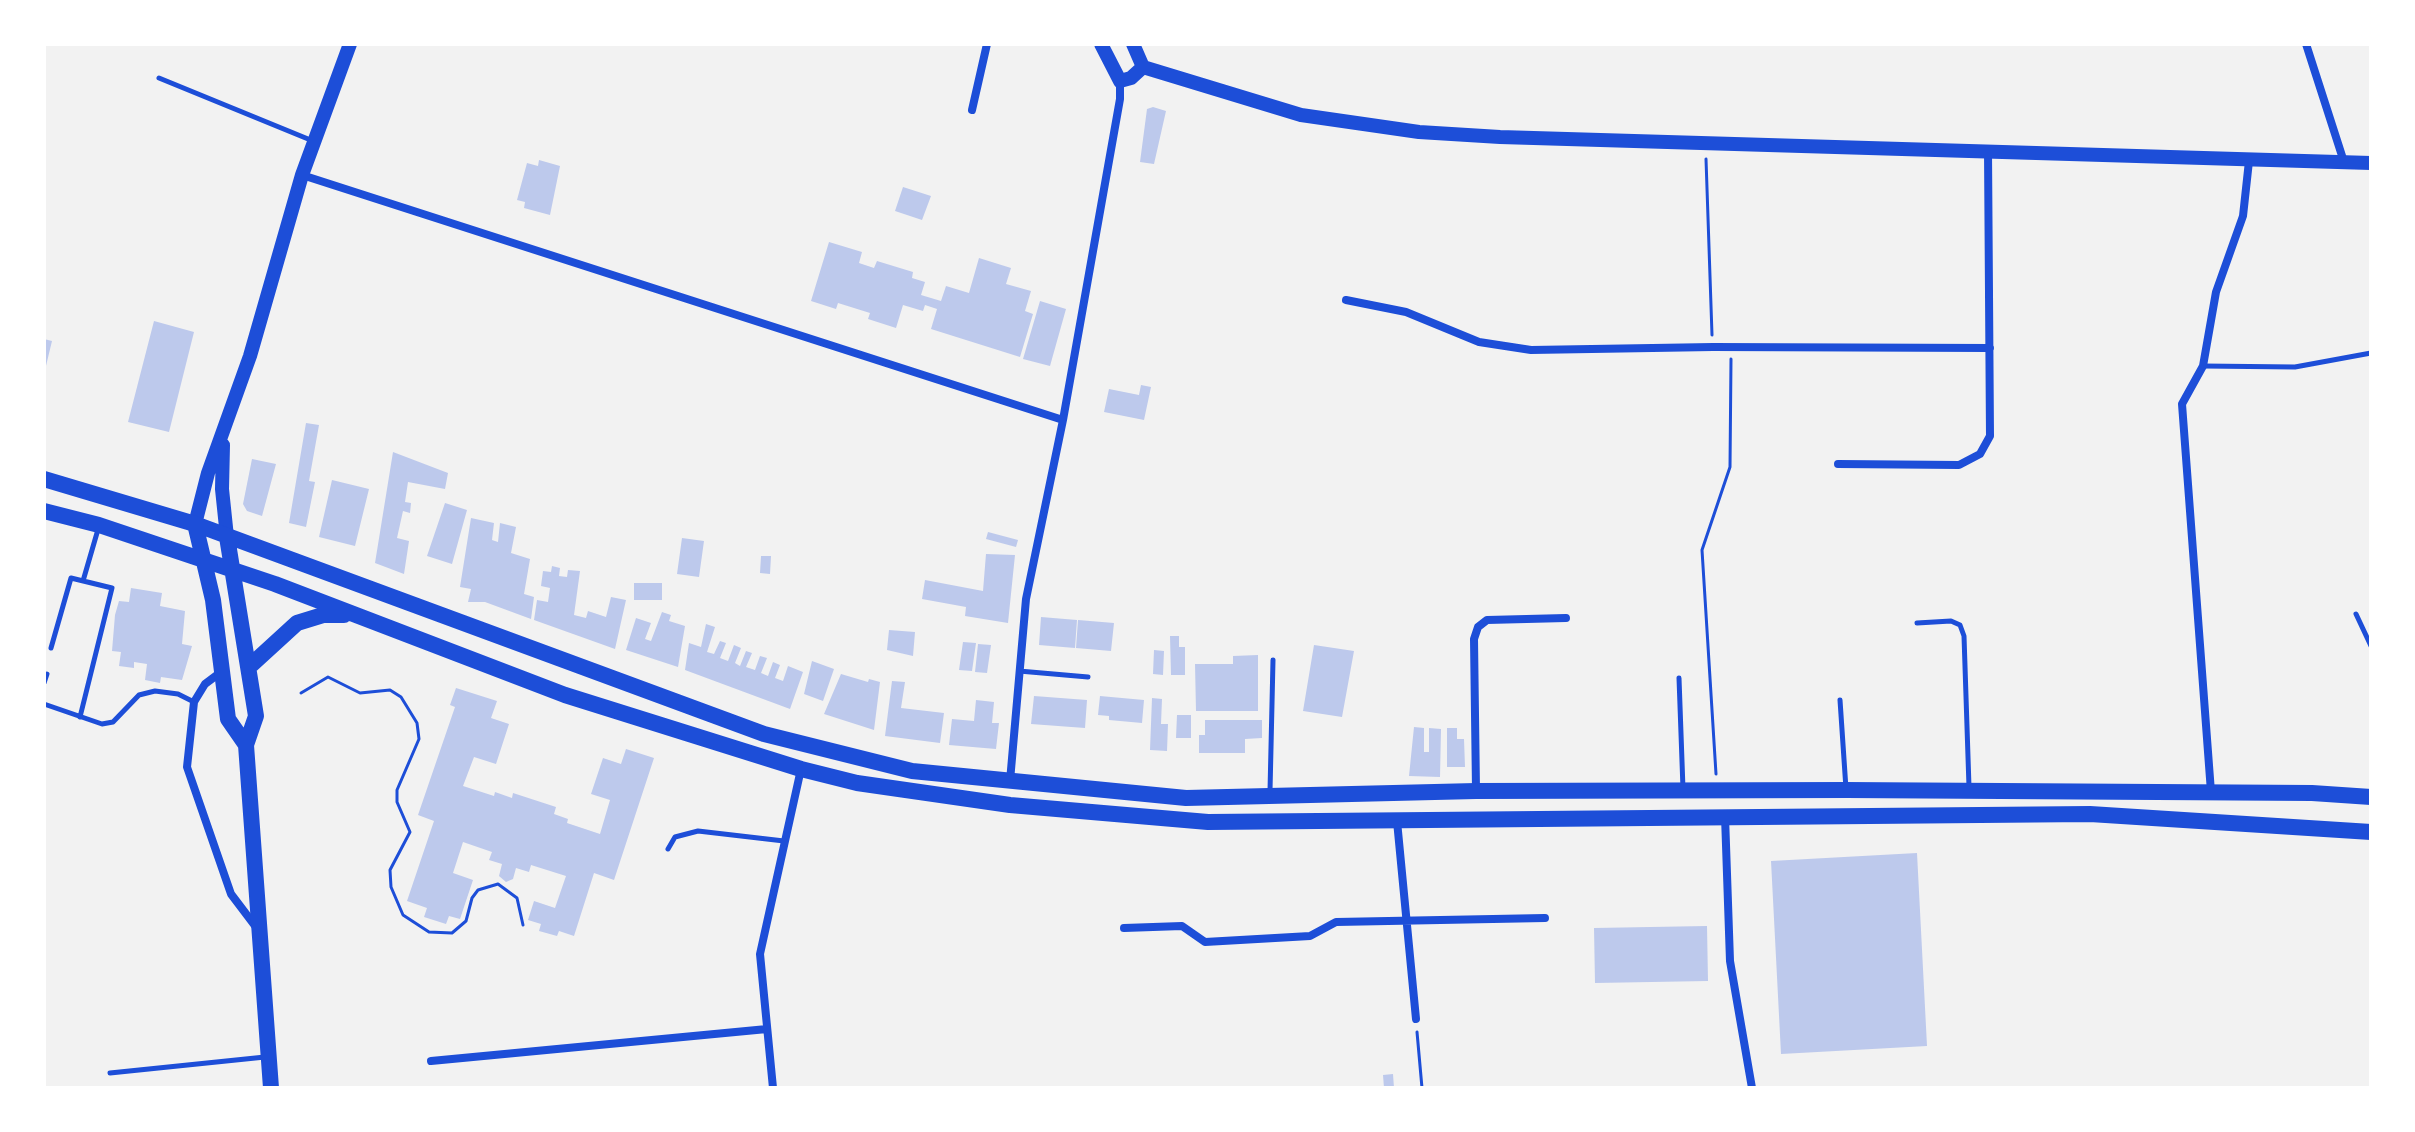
<!DOCTYPE html>
<html>
<head>
<meta charset="utf-8">
<style>
  body { margin:0 }
  #map { position:relative; width:2415px; height:1132px; overflow:hidden; background:#f2f2f2; font-family:"Playfair Display",serif }
  canvas { display:block }
  .frame { position:absolute; inset:0; border:46px solid #fff; pointer-events:none }
</style>
</head>
<body>
<div id="map">
<canvas width="2415" height="1132"></canvas>
<div class="frame"></div>
</div>
<script>
const ctx = document.querySelector('canvas').getContext('2d');
ctx.lineJoin = 'round';
function fillPath(path, color) { ctx.fillStyle = color; ctx.fill(path, 'evenodd'); }
const shape = rows => new Path2D(rows.map(r => 'M' + r).join(''));
function strokePath(path, color, width, dash) { ctx.strokeStyle = color; ctx.lineWidth = width; ctx.lineCap = dash ? 'butt' : 'round'; ctx.setLineDash(dash || []); ctx.stroke(path); }
fillPath(shape([
  [1153,107,1166,111,1154,164,1140,162,1147,109],
  [539,160,560,166,550,215,524,208,525,202,517,200,527,163,538,166],
  [903,187,931,196,922,220,895,211],
  [829,242,862,252,859,263,874,268,877,261,913,272,912,278,925,282,921,295,941,301,946,286,969,293,979,258,1011,268,1006,284,1031,291,1025,311,1033,314,1020,357,931,329,937,309,925,305,923,311,903,305,896,328,868,319,870,313,838,303,836,309,811,301],
  [1040,301,1066,309,1050,366,1023,359],
  [154,321,194,332,169,432,128,422],
  [44,339,52,341,45,370,44,370],
  [1141,385,1151,387,1144,420,1104,412,1109,389,1139,395],
  [306,423,319,425,309,481,315,482,306,527,289,523],
  [393,452,448,473,445,489,408,482,405,502,411,503,410,513,403,511,397,538,409,541,404,574,375,563],
  [252,459,276,464,262,516,247,511,243,504],
  [332,480,369,489,355,546,319,537],
  [445,503,467,510,452,564,427,556],
  [471,518,494,523,492,540,498,542,500,523,516,527,511,553,530,559,524,594,534,597,531,619,485,602,468,602,471,589,460,587],
  [988,532,1018,540,1016,547,986,539],
  [682,538,704,541,699,577,677,574],
  [986,554,1015,555,1008,623,965,616,966,607,922,599,925,580,983,591],
  [761,556,771,556,770,574,760,573],
  [552,566,560,568,559,576,567,577,568,570,580,571,574,615,586,618,588,611,606,617,611,597,626,600,615,649,534,620,537,600,548,602,550,588,541,586,543,571,551,572],
  [634,583,662,583,662,600,634,600],
  [131,588,162,593,160,606,185,611,182,644,192,646,182,680,161,677,160,683,145,680,147,664,134,662,134,668,119,666,121,652,112,651,115,615,119,601,129,602],
  [662,612,671,615,669,621,685,626,678,667,626,650,636,618,651,623,645,639,651,641],
  [1041,617,1077,620,1075,648,1039,645],
  [1078,620,1114,623,1111,651,1076,648],
  [706,624,715,627,707,652,714,654,720,641,726,643,720,658,728,661,734,645,741,648,735,663,740,666,746,651,752,653,746,667,755,670,760,656,767,658,761,673,768,676,773,662,780,665,775,678,783,681,788,666,803,672,790,709,685,670,689,643,701,647],
  [889,630,915,632,913,656,887,650],
  [1170,636,1179,636,1179,647,1185,647,1185,675,1171,675],
  [963,642,976,643,972,671,959,670],
  [978,644,991,645,987,673,975,672],
  [1314,645,1354,651,1342,717,1303,711],
  [1154,650,1164,651,1163,675,1153,674],
  [1258,655,1258,711,1196,711,1195,664,1233,664,1233,656],
  [812,661,834,669,823,701,804,694],
  [841,674,868,682,869,679,880,682,874,730,824,714],
  [892,681,905,682,901,708,944,713,940,743,885,736],
  [456,688,497,701,491,718,509,724,496,764,474,757,463,786,494,796,495,792,512,798,513,793,556,807,554,814,568,819,567,823,600,834,610,800,591,794,603,758,621,764,626,749,654,758,614,880,594,873,574,936,559,931,557,936,539,931,541,924,528,920,534,901,555,908,566,876,531,865,529,872,516,868,513,879,506,882,499,876,502,864,489,860,492,852,463,842,453,873,473,880,460,919,449,916,446,924,424,917,427,908,407,901,434,821,418,815,455,707,450,705],
  [1034,696,1087,700,1085,728,1031,724],
  [1100,696,1144,700,1142,723,1109,720,1109,716,1098,715],
  [1152,698,1162,699,1161,724,1168,724,1167,751,1150,750],
  [976,700,994,702,992,723,999,723,996,749,949,745,952,719,974,721],
  [1177,715,1191,715,1191,738,1176,738],
  [1205,720,1262,720,1262,738,1245,739,1245,753,1199,753,1199,735,1205,735],
  [1414,727,1424,728,1424,752,1429,752,1429,728,1441,729,1440,777,1409,776],
  [1447,728,1457,728,1457,739,1464,739,1465,767,1447,767],
  [1917,853,1927,1046,1781,1054,1771,861],
  [1707,926,1708,981,1595,983,1594,928],
  [1393,1074,1394,1088,1384,1088,1383,1075]
]), '#bdc9ec');
strokePath(shape([
  [1706,159,1712,335],
  [301,693,328,677,360,693,390,690,401,697,417,723,419,739,397,790,397,802,410,832,390,870,391,887,403,915,429,932,452,933,466,921,472,898,478,890,498,884,517,898,523,925],
  [1716,774,1702,550,1730,467,1731,359],
  [1417,1032,1422,1088]
]), '#1d4ed8', 3);
strokePath(shape([
  [159,78,313,141],
  [2203,366,2295,367,2371,353],
  [83,581,99,526],
  [2356,614,2371,646],
  [1917,623,1951,621,1960,625,1964,636,1969,787],
  [51,648,71,578,112,588,80,717],
  [1019,671,1088,677],
  [1679,678,1683,789],
  [44,683,47,674],
  [1840,700,1846,789],
  [44,704,102,724,113,722,139,695,155,691,178,694,194,702],
  [1270,791,1273,660],
  [668,849,675,837,698,831,784,841],
  [110,1073,265,1057]
]), '#1d4ed8', 5);
strokePath(shape([
  [2306,44,2344,162],
  [972,110,987,44],
  [302,175,1063,420],
  [1346,300,1406,312,1479,342,1531,350,1713,347,1990,348],
  [1838,464,1959,465,1980,454,1990,436,1988,151],
  [221,672,205,684,194,702,187,767,231,894,256,927],
  [1010,781,1026,599,1063,420,1120,99,1120,81],
  [1476,790,1474,639,1478,627,1487,620,1566,618],
  [2211,792,2182,404,2203,366,2216,292,2243,216,2249,161],
  [1725,816,1730,961,1752,1088],
  [1397,821,1416,1019],
  [1124,928,1182,926,1205,942,1310,936,1336,922,1545,918],
  [431,1061,767,1029],
  [773,1088,760,954,801,769]
]), '#1d4ed8', 8);
strokePath(shape([
  [1101,44,1120,81,1131,78,1143,67],
  [1133,44,1143,67],
  [1143,67,1301,115,1419,132,1500,137,2371,163],
  [223,445,222,489,227,537],
  [195,524,208,473,250,356,302,175,350,44]
]), '#1d4ed8', 14);
strokePath(shape([
  [44,479,195,524,764,734,912,771,1186,798,1476,791,1846,790,2312,793,2371,797],
  [44,511,99,525,275,584,565,695,801,769,857,783,1010,805,1208,822,2090,814,2371,832],
  [195,524,213,600,228,719,246,745],
  [227,537,256,716,246,745,271,1088],
  [250,666,297,623,323,615,344,615]
]), '#1d4ed8', 16);
</script>
</body>
</html>
